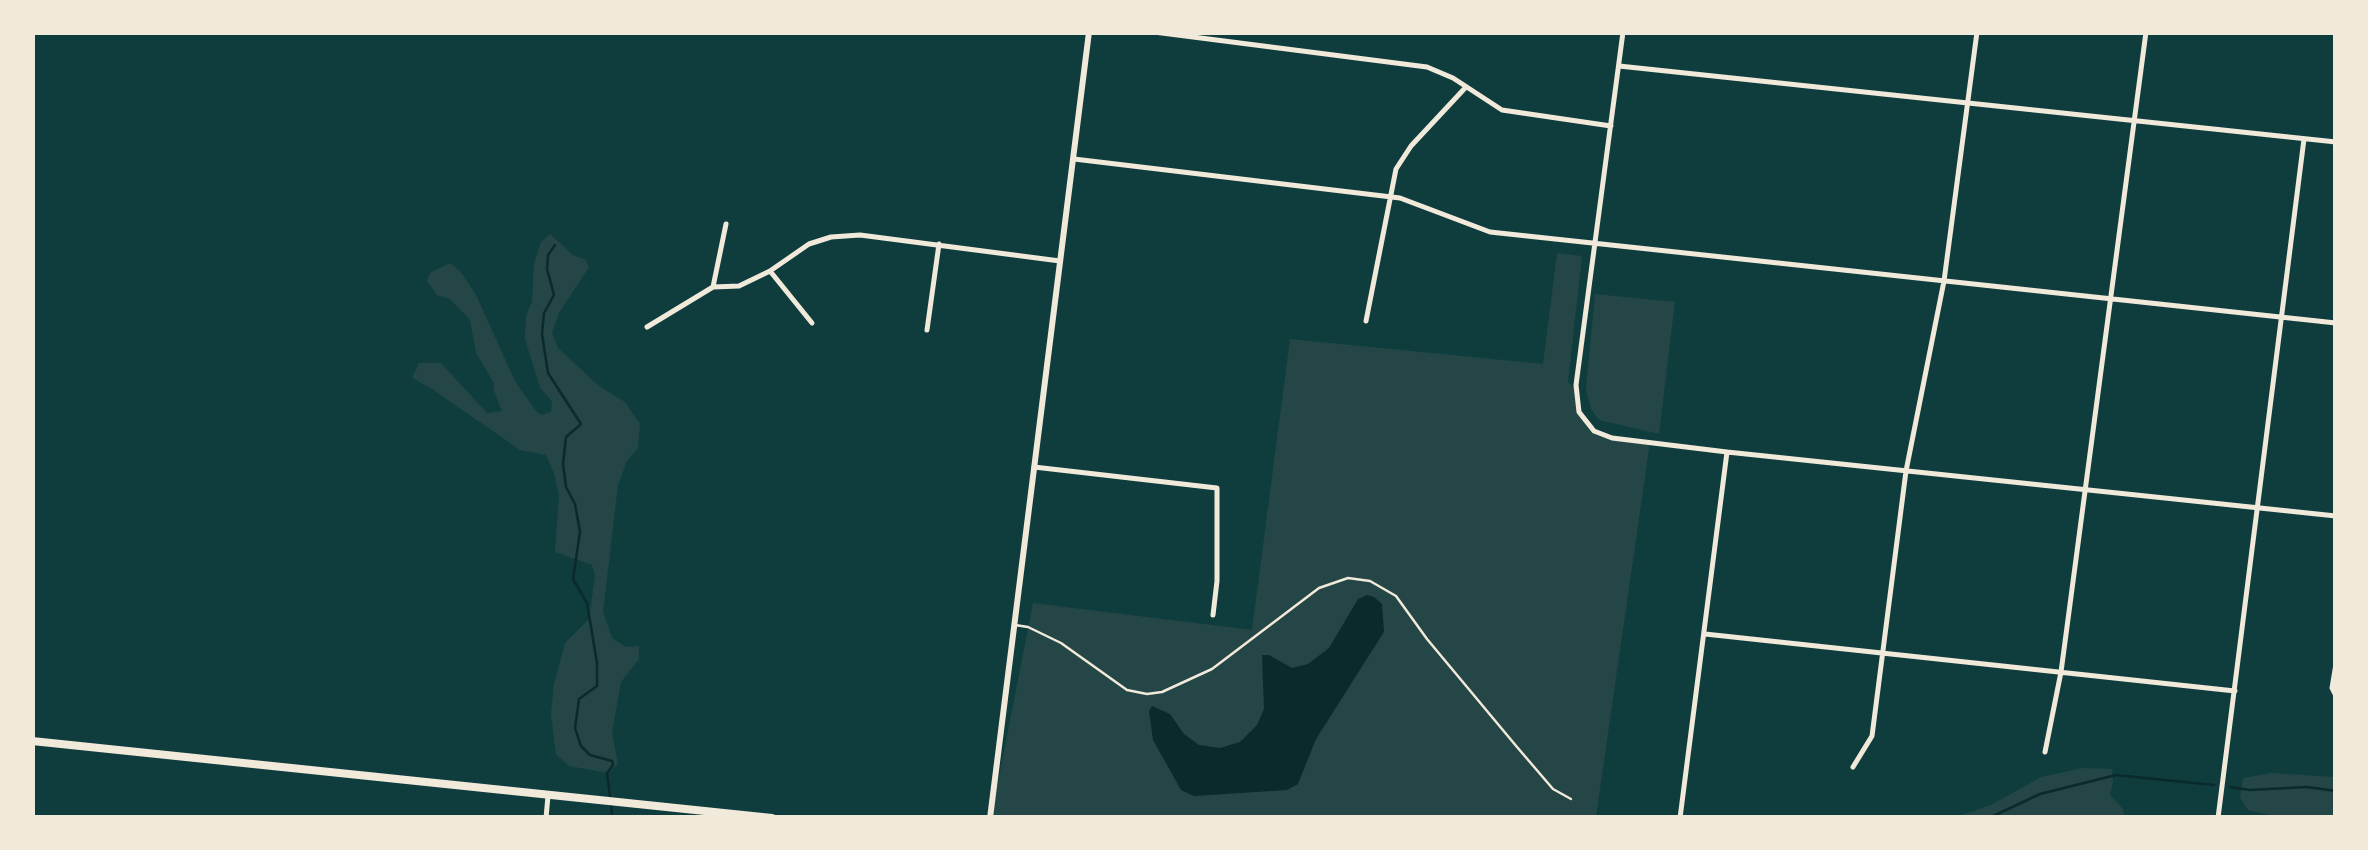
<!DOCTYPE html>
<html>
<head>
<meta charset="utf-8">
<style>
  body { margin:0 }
  #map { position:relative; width:2368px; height:850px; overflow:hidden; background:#0f3d3e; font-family:"Playfair Display",serif }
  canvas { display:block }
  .frame { position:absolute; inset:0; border:35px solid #f1e9da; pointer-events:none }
</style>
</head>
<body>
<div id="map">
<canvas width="2368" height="850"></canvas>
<div class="frame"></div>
</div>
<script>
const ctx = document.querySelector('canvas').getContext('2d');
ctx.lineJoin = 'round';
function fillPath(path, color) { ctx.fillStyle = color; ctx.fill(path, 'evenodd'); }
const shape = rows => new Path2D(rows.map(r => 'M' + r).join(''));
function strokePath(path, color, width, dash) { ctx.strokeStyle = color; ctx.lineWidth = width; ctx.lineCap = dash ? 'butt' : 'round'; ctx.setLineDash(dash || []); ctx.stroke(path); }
fillPath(shape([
  [550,234,573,255,586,260,589,267,559,313,552,333,558,348,599,386,625,402,640,424,638,448,627,461,618,485,603,612,612,638,626,647,639,646,639,659,621,682,612,733,618,764,607,773,569,766,556,754,551,714,554,684,565,643,589,619,595,576,592,565,555,552,559,495,554,473,546,455,520,450,432,389,412,378,419,363,441,363,487,413,502,411,494,391,494,383,476,353,470,320,450,299,437,295,427,281,430,273,450,263,461,272,476,295,515,381,535,410,541,415,551,412,552,401,540,388,525,339,526,316,532,302,534,263,541,242],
  [1557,253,1582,256,1568,382,1575,389,1586,423,1605,435,1650,442,1596,817,991,818,1033,603,1252,630,1290,339,1543,364],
  [1595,294,1675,302,1659,434,1599,420,1591,409,1586,389],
  [2083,768,2112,769,2113,783,2110,795,2123,809,2124,817,1956,817,1991,805,2041,777],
  [2271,773,2335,777,2335,817,2279,817,2248,810,2240,798,2243,778]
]), '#244646');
fillPath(shape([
  [1367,595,1374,597,1382,604,1384,632,1316,739,1298,784,1287,790,1194,796,1181,790,1153,740,1149,711,1152,706,1170,714,1184,734,1199,745,1220,748,1240,742,1257,725,1264,709,1262,655,1269,655,1292,668,1308,664,1329,648,1358,599]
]), '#0a2a2b');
strokePath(shape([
  [555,245,548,255,547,269,554,295,544,313,542,334,548,373,581,424,566,437,563,464,566,487,575,504,580,532,573,579,587,603,597,663,597,686,579,699,575,728,581,746,590,755,612,761,613,765,607,773,610,796],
  [2230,787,2250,790,2307,787,2336,791],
  [611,804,612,818],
  [1989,818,2040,794,2116,775,2214,785]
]), '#0a2a2b', 2.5);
strokePath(shape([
  [1015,625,1028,627,1061,643,1127,690,1147,694,1162,692,1212,669,1319,588,1348,578,1370,581,1396,596,1427,639,1517,747,1553,789,1571,799]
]), '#f1e9da', 2.5);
strokePath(shape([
  [1154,32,1427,67,1453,78,1502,110,1611,126],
  [1623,32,1576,385,1579,412,1594,431,1612,438,1727,452,2336,516],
  [1619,66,2336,142],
  [1074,159,1400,198,1490,232,2336,323],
  [770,271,812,323],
  [713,287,726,224],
  [1366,321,1396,169,1411,146,1466,87],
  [647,327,713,287,739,286,770,271,809,244,831,237,860,235,1060,261],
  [927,330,939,244],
  [1034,467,1217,488,1217,581,1213,615],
  [1705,634,2235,691],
  [2336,664,2332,688,2336,696],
  [2045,752,2061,672,2146,32],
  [1853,767,1872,736,1906,471,1944,281,1977,32],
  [546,818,548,796],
  [1680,818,1727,452],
  [2218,818,2304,139]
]), '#f1e9da', 5);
strokePath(shape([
  [990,818,1089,32]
]), '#f1e9da', 6);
strokePath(shape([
  [32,741,772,818]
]), '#f1e9da', 8);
</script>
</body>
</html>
